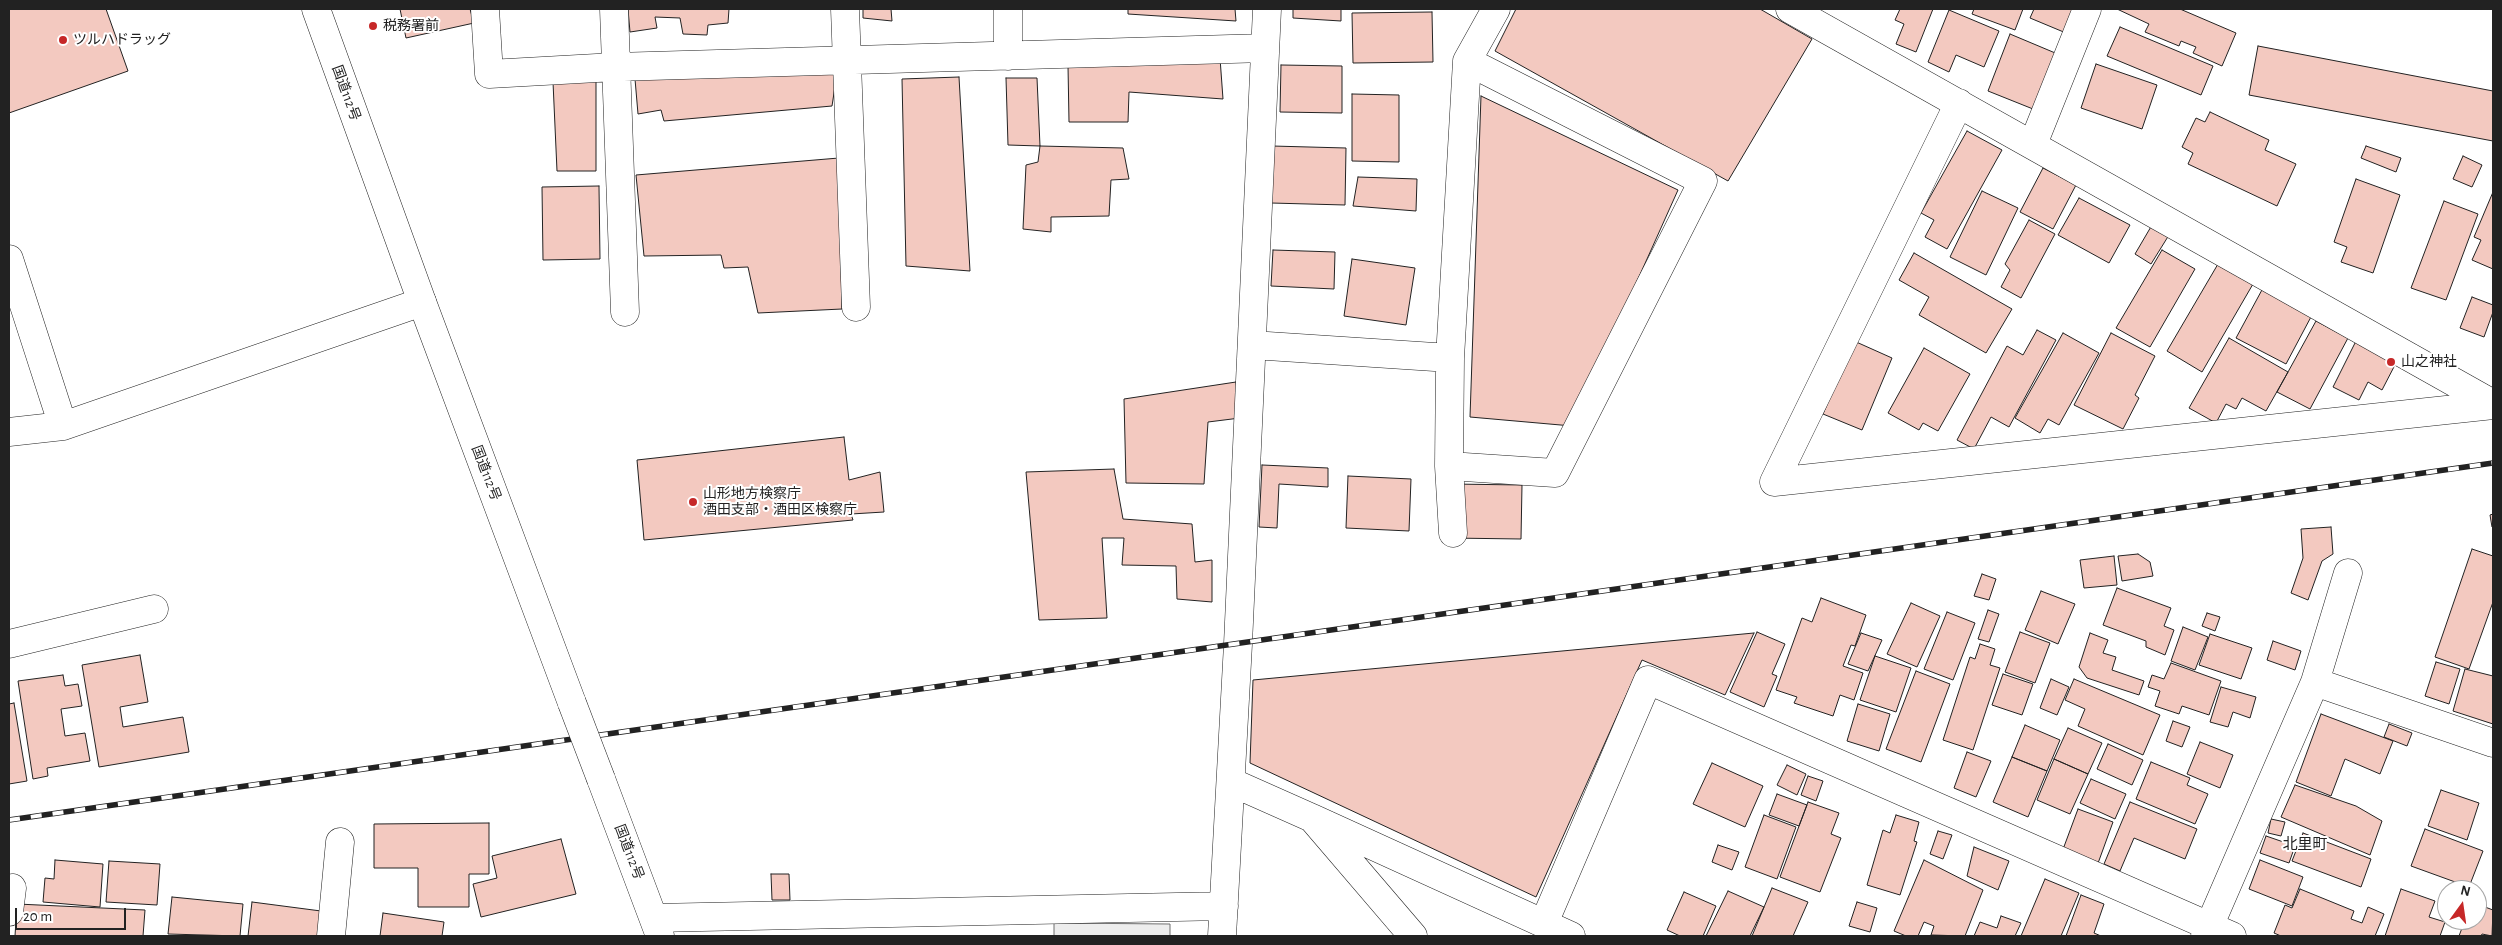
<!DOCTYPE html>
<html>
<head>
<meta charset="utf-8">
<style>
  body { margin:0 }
  #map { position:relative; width:2502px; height:945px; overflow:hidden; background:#fff; font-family:"Alegreya Sans",sans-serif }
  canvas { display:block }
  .frame { position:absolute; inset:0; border:10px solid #222; pointer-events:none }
  .north { position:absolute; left:2437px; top:880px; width:50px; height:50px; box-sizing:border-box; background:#fff; border:1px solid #a7a7a7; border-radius:50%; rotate:14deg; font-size:14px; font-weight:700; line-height:20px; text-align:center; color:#222 }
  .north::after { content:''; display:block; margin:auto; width:18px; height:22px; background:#c62828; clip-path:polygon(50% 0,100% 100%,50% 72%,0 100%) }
  .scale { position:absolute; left:15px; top:908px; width:111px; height:22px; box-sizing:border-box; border:2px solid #222; border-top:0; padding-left:6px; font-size:15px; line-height:18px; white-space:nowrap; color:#222; -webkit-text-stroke:4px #fff; paint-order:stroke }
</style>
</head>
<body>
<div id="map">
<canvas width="2502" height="945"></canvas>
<div class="frame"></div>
<div class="north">N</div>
<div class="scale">20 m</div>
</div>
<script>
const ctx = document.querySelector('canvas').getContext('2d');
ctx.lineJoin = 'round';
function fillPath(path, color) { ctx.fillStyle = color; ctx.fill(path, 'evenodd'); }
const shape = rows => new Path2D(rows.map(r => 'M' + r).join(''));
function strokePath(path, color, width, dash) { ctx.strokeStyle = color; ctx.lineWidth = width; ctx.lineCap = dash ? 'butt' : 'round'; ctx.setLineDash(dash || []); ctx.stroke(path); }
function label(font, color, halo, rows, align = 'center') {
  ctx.font = font + ' "Alegreya Sans","Noto Sans JP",sans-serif'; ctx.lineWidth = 4; ctx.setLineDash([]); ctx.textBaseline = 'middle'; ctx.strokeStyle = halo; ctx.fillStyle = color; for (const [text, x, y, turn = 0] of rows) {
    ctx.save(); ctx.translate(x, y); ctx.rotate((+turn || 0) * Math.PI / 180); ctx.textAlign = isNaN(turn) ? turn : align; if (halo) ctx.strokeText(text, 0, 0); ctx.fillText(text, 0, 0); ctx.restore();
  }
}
const parking = shape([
  [1054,923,1170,924,1170,936,1054,936,1054,923]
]);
fillPath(parking, '#ededed');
strokePath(parking, '#6f6f6f', 1);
const building = shape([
  [9,9,106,9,128,71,9,113,9,9],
  [400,9,470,9,474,23,406,38,400,9],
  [628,9,729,9,728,23,708,25,707,35,683,34,680,18,655,17,657,28,630,32,628,9],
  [863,9,891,9,892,21,863,18,863,9],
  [1128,9,1235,9,1236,21,1128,14,1128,9],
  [1293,9,1341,9,1341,21,1293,18,1293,9],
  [1516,9,1760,9,1812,39,1728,181,1495,51,1516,9],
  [1900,9,1933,9,1916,52,1896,44,1904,24,1895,20,1900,9],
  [1974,9,2023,9,2015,30,1972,14,1974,9],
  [2034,9,2077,9,2066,33,2030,18,2034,9],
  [2117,9,2180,9,2236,33,2222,66,2193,53,2196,47,2181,41,2179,46,2145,32,2149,24,2117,9],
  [1949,10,1999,31,1984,67,1956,55,1949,72,1928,62,1949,10],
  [1432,12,1433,62,1353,63,1352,13,1432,12],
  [2120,27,2213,66,2201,95,2107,56,2120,27],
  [2010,34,2060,55,2038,111,1988,91,2010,34],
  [2258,46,2493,91,2493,141,2249,95,2258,46],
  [1220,58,1223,99,1129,92,1128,122,1069,122,1068,66,1220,58],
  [2096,64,2157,85,2142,129,2081,108,2096,64],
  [1281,65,1342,66,1342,113,1280,112,1281,65],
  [838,67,832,106,664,121,661,110,638,114,635,79,838,67],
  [596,76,596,171,557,171,553,82,596,76],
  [959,77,970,271,906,266,902,79,959,77],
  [1006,78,1037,78,1040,146,1008,145,1006,78],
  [1352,94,1399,95,1399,162,1352,161,1352,94],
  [1481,96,1678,190,1572,426,1470,417,1481,96],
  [2210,112,2269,140,2265,150,2296,164,2277,206,2188,164,2193,153,2182,147,2196,118,2205,122,2210,112],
  [1967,131,2002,150,1947,249,1925,237,1934,220,1921,213,1967,131],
  [1040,146,1123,148,1129,179,1111,180,1109,216,1051,217,1051,232,1023,229,1026,165,1038,162,1040,146],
  [1272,146,1346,148,1345,205,1271,203,1272,146],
  [2366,146,2401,158,2396,172,2361,158,2366,146],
  [2463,156,2482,165,2472,187,2453,179,2463,156],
  [839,158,842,309,758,313,748,267,724,268,721,255,644,256,636,175,839,158],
  [2043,168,2076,185,2053,229,2020,212,2043,168],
  [1358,177,1417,179,1416,211,1353,206,1358,177],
  [2356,179,2400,195,2373,273,2341,262,2347,247,2334,242,2356,179],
  [599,186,600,259,543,260,542,187,599,186],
  [1982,191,2018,208,1986,275,1950,257,1982,191],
  [2493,192,2493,269,2472,260,2481,240,2474,237,2493,192],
  [2079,198,2130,225,2109,263,2058,235,2079,198],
  [2444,201,2478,214,2446,300,2411,288,2444,201],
  [2029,220,2055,234,2021,298,2001,287,2010,270,2005,264,2029,220],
  [2152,225,2169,235,2151,264,2135,254,2152,225],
  [1273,250,1335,252,1334,289,1271,286,1273,250],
  [2162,250,2195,269,2150,347,2116,328,2162,250],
  [1914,253,2012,309,1986,353,1919,315,1929,297,1899,280,1914,253],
  [1352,259,1415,268,1406,325,1344,316,1352,259],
  [2218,264,2253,284,2202,372,2167,351,2218,264],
  [2263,288,2312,315,2286,364,2236,338,2263,288],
  [2472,297,2493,305,2493,312,2484,337,2460,328,2472,297],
  [2316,321,2348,338,2310,409,2277,392,2316,321],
  [2037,330,2056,340,2009,427,1991,417,1974,449,1957,440,2007,346,2023,355,2037,330],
  [2063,333,2099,353,2059,425,2048,419,2040,433,2015,418,2063,333],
  [2111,333,2155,356,2135,395,2139,398,2123,429,2074,405,2111,333],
  [2229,338,2288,372,2266,411,2242,398,2236,409,2226,404,2216,423,2189,408,2229,338],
  [1854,341,1892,358,1862,430,1823,414,1854,341],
  [2356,341,2397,361,2382,390,2368,382,2359,400,2333,387,2356,341],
  [1924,348,1970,374,1938,431,1923,423,1919,430,1888,413,1924,348],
  [1236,382,1240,418,1208,422,1204,484,1126,483,1124,399,1236,382],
  [844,437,849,480,880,472,884,512,851,514,853,520,644,540,637,460,844,437],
  [1262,465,1328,468,1328,487,1279,484,1277,528,1259,527,1262,465],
  [1114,469,1123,519,1192,524,1195,562,1212,560,1212,602,1177,599,1176,566,1122,565,1124,538,1102,538,1107,618,1039,620,1026,472,1114,469],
  [1348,476,1411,479,1409,531,1346,528,1348,476],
  [1451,484,1522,485,1521,539,1450,538,1451,484],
  [2493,514,2493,527,2492,527,2490,515,2493,514],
  [2331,527,2333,554,2322,561,2308,600,2291,593,2303,558,2301,529,2331,527],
  [2472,549,2493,556,2493,602,2469,669,2435,657,2472,549],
  [2138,554,2150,562,2153,576,2122,581,2118,556,2138,554],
  [2114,556,2117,585,2084,588,2080,560,2114,556],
  [1982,574,1996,579,1989,600,1974,596,1982,574],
  [2117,588,2171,608,2164,626,2174,630,2165,655,2146,647,2146,641,2103,625,2117,588],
  [2041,591,2075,604,2058,644,2025,630,2041,591],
  [1821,598,1866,615,1855,646,1851,645,1843,666,1863,673,1854,700,1840,695,1833,716,1794,703,1797,697,1776,690,1802,618,1812,622,1821,598],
  [1911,603,1940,616,1917,667,1887,654,1911,603],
  [1988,610,1999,614,1989,642,1978,639,1988,610],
  [1947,612,1975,623,1953,680,1924,669,1947,612],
  [2207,613,2220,617,2215,631,2202,626,2207,613],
  [2183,627,2208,637,2195,670,2171,661,2183,627],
  [1757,632,1785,644,1772,674,1777,676,1764,707,1730,692,1757,632],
  [2020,632,2050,643,2035,683,2005,672,2020,632],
  [1754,633,1725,695,1642,660,1536,897,1250,763,1253,680,1754,633],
  [1861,633,1882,640,1868,671,1848,664,1861,633],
  [2090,633,2108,640,2103,653,2116,657,2112,670,2144,681,2139,695,2087,678,2079,667,2090,633],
  [2210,634,2252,648,2241,679,2199,665,2210,634],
  [2273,641,2301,651,2295,670,2267,660,2273,641],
  [1980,644,1995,649,1990,665,2000,668,1973,750,1943,740,1970,657,1975,659,1980,644],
  [140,655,148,702,120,707,123,727,183,717,189,752,99,767,82,665,140,655],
  [1875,656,1911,668,1896,712,1860,700,1875,656],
  [2436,662,2460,669,2449,704,2425,696,2436,662],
  [2171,663,2221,681,2209,715,2182,706,2179,714,2155,706,2160,691,2148,687,2152,675,2164,679,2171,663],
  [2465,669,2493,676,2493,724,2453,711,2465,669],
  [1916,671,1950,684,1921,762,1886,749,1916,671],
  [2003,674,2033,684,2022,715,1992,705,2003,674],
  [63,675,65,686,78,684,82,706,61,709,65,736,85,733,90,761,47,768,48,776,33,779,18,681,63,675],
  [2051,679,2069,687,2057,715,2040,708,2051,679],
  [2074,679,2160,715,2143,755,2078,726,2085,709,2065,700,2074,679],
  [2221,687,2256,697,2250,718,2233,712,2228,727,2210,722,2221,687],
  [14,703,27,781,9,784,9,704,14,703],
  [1858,704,1890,714,1879,751,1847,741,1858,704],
  [2321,714,2393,741,2380,774,2345,759,2331,796,2296,782,2321,714],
  [2173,721,2190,727,2182,747,2166,741,2173,721],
  [2389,724,2412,733,2407,746,2384,737,2389,724],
  [2025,725,2060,740,2047,771,2012,757,2025,725],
  [2068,728,2102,743,2088,774,2054,759,2068,728],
  [2200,742,2233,755,2220,788,2187,774,2200,742],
  [2108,744,2143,760,2132,785,2097,769,2108,744],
  [1967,752,1991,761,1976,797,1954,788,1967,752],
  [2012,757,2047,771,2028,817,1993,802,2012,757],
  [2054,759,2088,774,2070,814,2037,800,2054,759],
  [2151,762,2190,778,2187,785,2208,794,2195,824,2136,799,2151,762],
  [1712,763,1763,786,1745,827,1693,804,1712,763],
  [1787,765,1806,774,1797,795,1777,785,1787,765],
  [1808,776,1823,781,1816,801,1801,795,1808,776],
  [2091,779,2126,794,2115,819,2080,803,2091,779],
  [2295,785,2356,806,2382,821,2370,855,2281,817,2295,785],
  [2441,790,2479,803,2467,840,2428,826,2441,790],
  [1777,794,1807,805,1799,826,1769,815,1777,794],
  [1808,802,1839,813,1831,834,1841,838,1820,892,1780,877,1808,802],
  [2130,802,2197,829,2185,859,2134,838,2120,871,2104,864,2130,802],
  [2078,809,2113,822,2097,866,2062,852,2078,809],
  [1764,815,1796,827,1777,879,1745,867,1764,815],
  [1896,815,1919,822,1914,841,1917,842,1900,895,1867,885,1883,830,1890,833,1896,815],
  [2271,819,2285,822,2281,836,2268,833,2271,819],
  [489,823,489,874,469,874,469,907,418,907,418,868,374,868,374,824,489,823],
  [2425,829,2483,851,2469,887,2411,866,2425,829],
  [1938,831,1952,835,1943,859,1930,854,1938,831],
  [2303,833,2371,859,2361,887,2292,861,2303,833],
  [2266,836,2295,846,2289,863,2260,853,2266,836],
  [561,839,576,894,481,917,473,884,497,878,492,856,561,839],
  [1718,845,1739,852,1732,870,1712,862,1718,845],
  [1974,847,2009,861,1998,890,1967,876,1974,847],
  [55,860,103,864,100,907,43,902,45,878,54,879,55,860],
  [1924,860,1983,890,1965,936,1931,935,1934,926,1924,922,1918,936,1906,936,1894,931,1924,860],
  [2260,860,2303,877,2292,906,2249,889,2260,860],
  [109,861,160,864,157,905,106,902,109,861],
  [771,874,789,874,790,900,772,900,771,874],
  [2045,879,2079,893,2061,936,2021,936,2045,879],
  [1772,888,1808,902,1793,936,1752,936,1772,888],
  [2300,889,2354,911,2351,919,2362,923,2368,907,2384,914,2375,936,2281,936,2274,933,2285,905,2292,908,2300,889],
  [2401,889,2435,901,2429,917,2445,922,2440,936,2385,936,2401,889],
  [1728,891,1764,907,1750,936,1706,936,1728,891],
  [1684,892,1716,906,1703,936,1680,936,1667,930,1684,892],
  [2081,895,2104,904,2094,933,2101,936,2066,936,2081,895],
  [172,897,243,904,240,936,168,934,172,897],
  [252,902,321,911,318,936,248,936,252,902],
  [1857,902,1877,908,1870,932,1849,926,1857,902],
  [17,904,145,910,143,936,15,936,17,904],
  [2477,904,2493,910,2492,936,2482,934,2481,936,2459,936,2465,920,2477,920,2477,904],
  [383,913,444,922,442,936,380,936,383,913],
  [2001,916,2021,923,2015,936,1974,936,1980,922,1997,928,2001,916]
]);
fillPath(building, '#f3c9c0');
strokePath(building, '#222', 1);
const minor = shape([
  [485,9,489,74,615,67,1265,48],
  [614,9,625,312],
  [845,9,856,307],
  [1008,9,1008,56],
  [1790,9,2493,404],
  [1467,61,1703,181,1555,473,1449,466,1450,358,1467,61,1496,9],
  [1959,103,1774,482,2493,405],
  [2033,144,2087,9],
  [9,259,63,426],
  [1252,345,1450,358],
  [9,432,63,426,422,302],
  [1449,466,1453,533],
  [9,644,154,609],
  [2315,682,2493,743],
  [1231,782,1312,818,1413,936],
  [1312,818,1571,936],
  [9,912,12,888],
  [654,918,1224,906],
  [1544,923,1648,680,2232,936],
  [331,936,340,842],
  [1222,936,1238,644,1267,9],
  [2205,936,2315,682,2348,573]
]);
const highway = shape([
  [316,9,422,302,572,703],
  [601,779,660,936]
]);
strokePath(minor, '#222', 29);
strokePath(highway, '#222', 29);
strokePath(minor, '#fff', 28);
strokePath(highway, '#fff', 28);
const rail = shape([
  [9,820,2493,463]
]);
strokePath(rail, '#222', 5.5);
strokePath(rail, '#fff', 4, [11]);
const highwayBridge = shape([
  [572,703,601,779]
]);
strokePath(highwayBridge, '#222', 29, []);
strokePath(highwayBridge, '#fff', 28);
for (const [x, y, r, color] of [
  [373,26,5,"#c62828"],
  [63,40,5,"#c62828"],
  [2391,362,5,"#c62828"],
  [693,502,5,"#c62828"]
]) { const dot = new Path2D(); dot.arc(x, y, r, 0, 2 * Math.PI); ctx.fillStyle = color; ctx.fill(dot); strokePath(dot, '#fff', 2); }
label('14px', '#222', '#fff', [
  ["税務署前",383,26],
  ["ツルハドラッグ",73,40],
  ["山之神社",2401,362],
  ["山形地方検察庁",703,494],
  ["酒田支部・酒田区検察庁",703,510]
], 'left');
label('14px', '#222', '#fff', [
  ["国道112号",346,93,70],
  ["国道112号",486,473,69],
  ["国道112号",629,852,69]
]);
label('15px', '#222', '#fff', [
  ["北里町",2305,844]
]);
</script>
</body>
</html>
